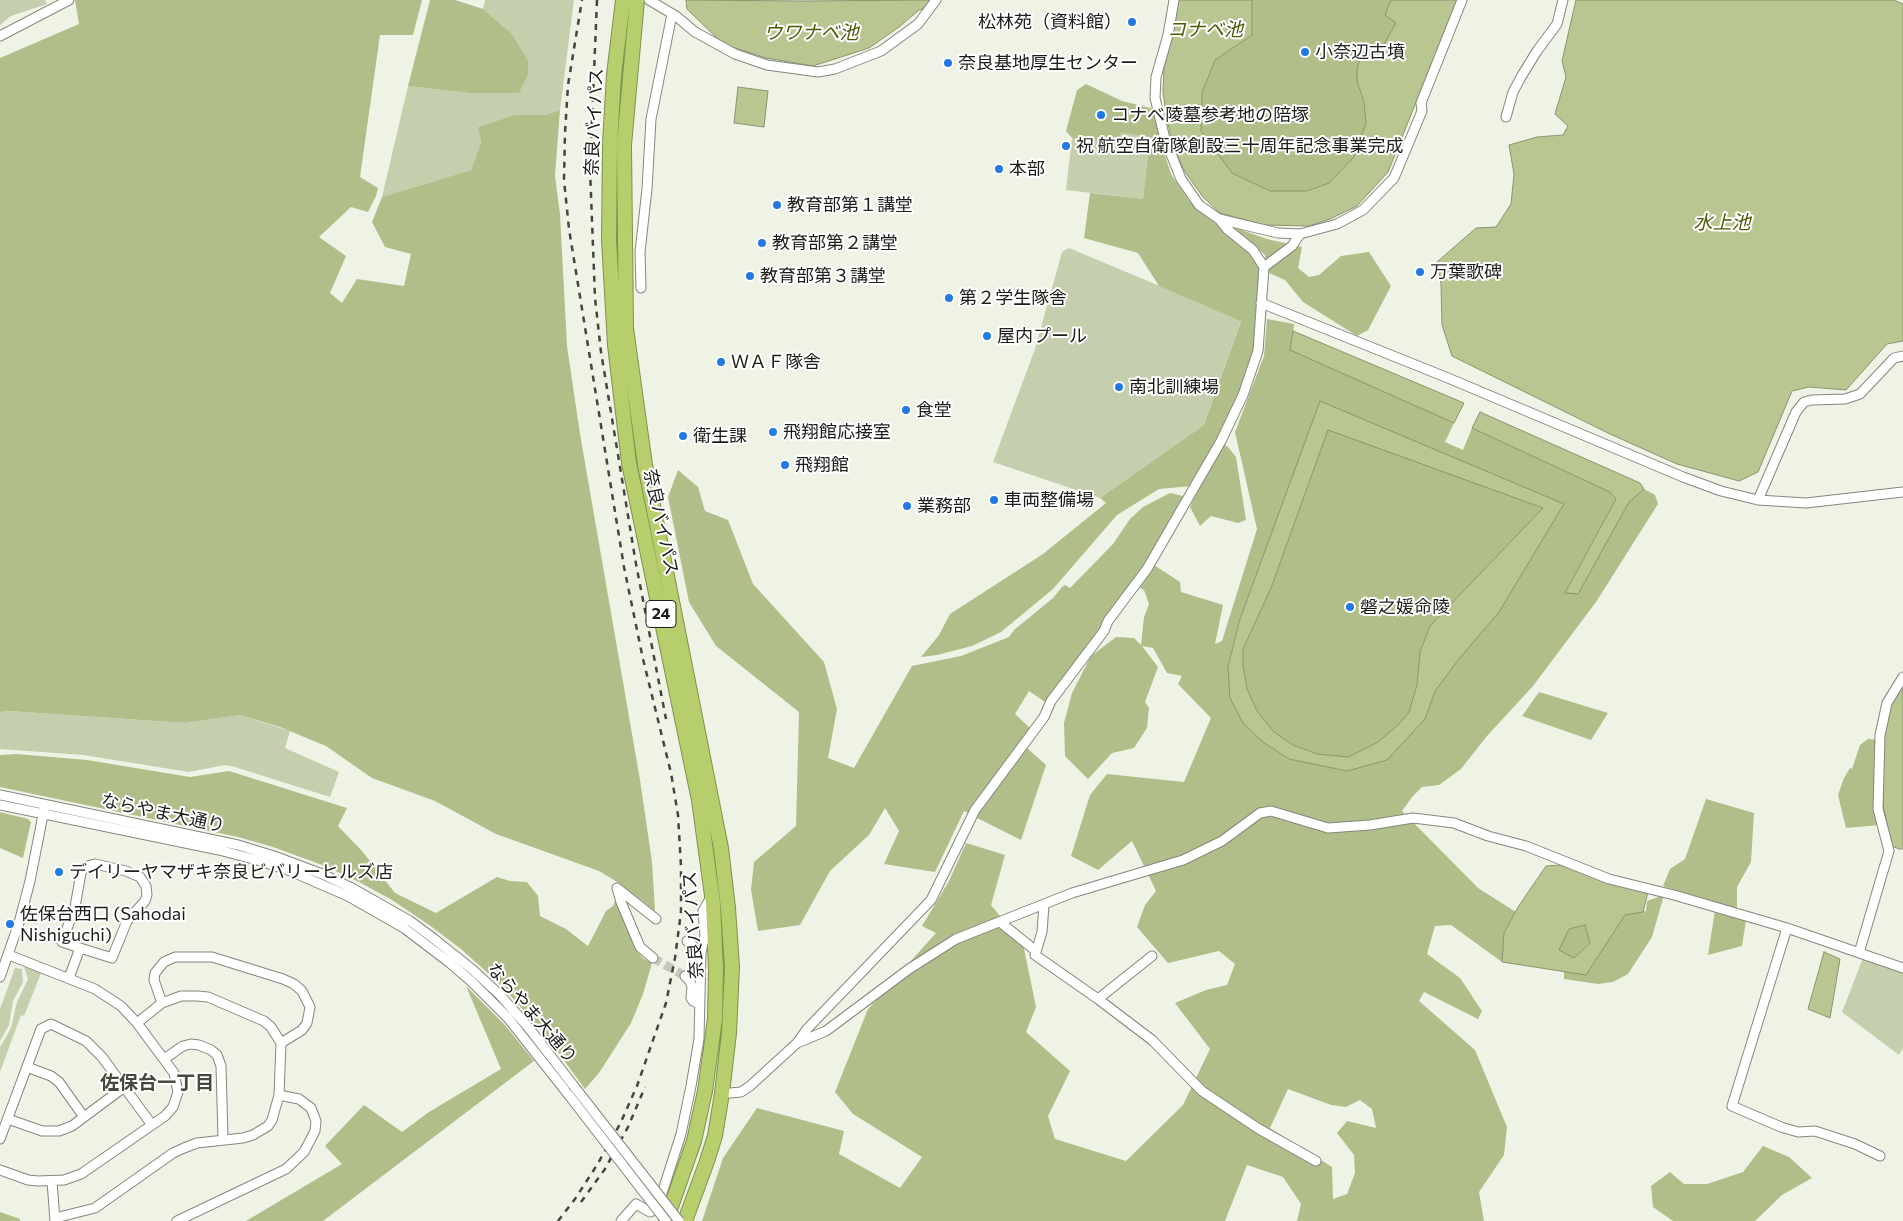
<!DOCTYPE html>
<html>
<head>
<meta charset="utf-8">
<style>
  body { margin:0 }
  canvas { display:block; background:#eff3e6 }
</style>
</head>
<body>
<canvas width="1903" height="1221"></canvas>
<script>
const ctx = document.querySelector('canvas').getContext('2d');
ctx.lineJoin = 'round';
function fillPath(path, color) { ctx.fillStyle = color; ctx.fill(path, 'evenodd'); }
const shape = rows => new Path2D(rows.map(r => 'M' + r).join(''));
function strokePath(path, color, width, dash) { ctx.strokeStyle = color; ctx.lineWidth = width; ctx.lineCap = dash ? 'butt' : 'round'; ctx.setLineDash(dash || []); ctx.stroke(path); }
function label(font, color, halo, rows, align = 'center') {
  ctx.font = font + ' Commissioner,"Noto Sans JP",sans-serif'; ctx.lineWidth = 4; ctx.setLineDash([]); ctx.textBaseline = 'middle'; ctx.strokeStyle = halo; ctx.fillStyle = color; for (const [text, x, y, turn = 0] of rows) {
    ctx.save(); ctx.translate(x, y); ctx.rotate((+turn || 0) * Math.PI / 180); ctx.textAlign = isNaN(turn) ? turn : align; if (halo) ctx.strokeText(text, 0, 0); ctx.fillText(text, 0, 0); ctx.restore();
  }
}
fillPath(shape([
  [0,0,45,0,47,4,11,16,0,25],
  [485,0,574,0,560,110,545,115,514,115,478,127,481,143,471,170,382,197,408,86,469,93,511,33,483,9],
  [1121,133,1150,137,1143,199,1066,190,1072,138,1119,143],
  [1069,248,1241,320,1204,425,1100,498,993,462,1035,349,1062,252],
  [9,711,185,723,240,715,290,731,285,748,339,772,330,797,235,767,225,765,189,772,83,755,0,749,0,712],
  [1863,958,1903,971,1903,1048,1899,1055,1842,1012],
  [24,967,41,973,24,1016,21,1015,0,1072,0,1047,11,1028,17,1002,28,979],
  [15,968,22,969,23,982,13,1001,9,1025,0,1041,0,1009]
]), '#c5cfad');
fillPath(shape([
  [75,0,422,0,413,35,380,35,360,177,378,188,376,196,368,212,351,207,319,237,346,256,330,293,342,303,357,279,404,286,411,254,385,247,372,222,382,197,471,170,481,143,478,127,514,115,545,115,560,110,555,176,560,214,567,346,580,434,640,780,652,862,655,911,619,883,599,871,496,834,435,801,372,778,326,746,280,727,240,715,185,723,9,711,0,712,0,58,79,24],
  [430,0,455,0,483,9,511,33,528,61,528,74,519,93,469,93,408,86],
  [1252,0,1391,0,1385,15,1397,23,1376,59,1357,81,1364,102,1366,123,1354,157,1329,183,1306,191,1270,191,1232,173,1201,131,1202,93,1215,60,1252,35],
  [1086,84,1122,101,1154,109,1160,140,1171,174,1189,201,1256,258,1259,267,1256,350,1245,381,1222,434,1191,486,1159,489,1117,515,1053,589,1001,632,972,646,937,655,921,657,939,635,950,614,1043,554,1106,503,1100,498,1204,425,1241,321,1159,286,1138,253,1084,238,1090,193,1143,199,1150,137,1121,133,1119,143,1072,138,1066,131,1077,90],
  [1233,227,1267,239,1302,247,1298,268,1309,277,1319,275,1341,256,1369,252,1391,286,1368,330,1357,336,1303,302,1285,280,1269,273,1267,281,1265,255],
  [1267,319,1294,324,1291,350,1454,423,1445,442,1463,450,1472,428,1610,492,1616,499,1565,593,1630,500,1644,489,1655,495,1658,504,1596,602,1533,686,1487,736,1461,769,1439,785,1422,787,1412,797,1402,811,1478,888,1516,912,1504,933,1502,962,1451,925,1435,926,1427,954,1460,978,1482,1011,1478,1019,1424,992,1419,1001,1475,1050,1507,1127,1504,1155,1479,1192,1484,1221,1297,1221,1301,1204,1283,1177,1247,1165,1225,1221,702,1221,723,1158,757,1108,844,1131,839,1154,900,1188,922,1157,853,1114,835,1092,868,1009,936,933,922,926,949,881,966,843,1005,855,991,905,1023,944,1036,1007,1026,1032,1070,1071,1048,1116,1055,1139,1126,1161,1183,1105,1210,1049,1175,1003,1206,990,1227,985,1235,964,1219,951,1168,963,1137,927,1145,905,1156,891,1132,841,1098,870,1071,856,1090,795,1107,774,1184,782,1211,718,1178,684,1182,676,1167,673,1153,648,1142,646,1158,667,1145,702,1149,708,1147,728,1134,748,1112,753,1088,779,1065,756,1064,723,1072,693,1091,656,1116,637,1134,638,1141,645,1144,617,1149,604,1144,590,1140,588,1154,565,1180,582,1181,592,1223,605,1215,644,1222,641,1257,529,1235,432,1264,356],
  [1320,402,1564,504,1435,691,1425,719,1386,760,1347,771,1289,759,1263,742,1243,723,1230,698,1228,667,1240,619],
  [1288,1089,1331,1105,1346,1107,1360,1100,1372,1109,1376,1128,1347,1121,1337,1133,1354,1155,1355,1173,1347,1194,1333,1199,1332,1167,1270,1128],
  [1328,429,1543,508,1430,626,1420,652,1417,685,1409,712,1398,725,1378,742,1348,757,1317,754,1293,745,1274,732,1257,711,1247,689,1243,666,1243,649,1271,588],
  [1220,442,1228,447,1236,457,1246,520,1238,523,1211,516,1200,526,1190,507],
  [678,470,698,487,705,511,728,520,753,584,824,662,837,709,828,758,854,768,912,666,961,656,1009,637,1014,630,1053,598,1062,587,1065,585,1070,588,1072,586,1113,544,1130,519,1143,507,1170,493,1183,496,1184,498,1138,577,1102,622,1096,640,1048,704,1029,691,1015,714,1031,729,971,814,964,811,935,872,884,864,899,831,885,808,869,835,830,871,800,925,758,931,751,890,754,862,796,826,799,712,716,646,689,602,668,497],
  [1539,692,1608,713,1591,740,1522,716],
  [1868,739,1879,740,1880,825,1846,828,1838,795,1844,778,1850,768,1852,769,1860,745],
  [1026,747,1046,765,1021,840,975,817],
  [16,754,87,760,190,777,229,771,347,808,338,826,362,851,395,893,436,913,497,877,510,881,527,882,538,896,540,916,566,929,588,946,606,911,613,906,616,898,637,952,644,959,652,963,643,994,631,1023,599,1073,585,1089,543,1032,500,984,461,949,432,927,392,900,359,882,325,866,273,847,238,837,0,787,0,755],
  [1706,799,1754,813,1751,862,1737,887,1737,911,1663,886,1670,869,1685,859],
  [0,812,28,819,31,822,23,858,0,848],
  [1664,895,1652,937,1628,974,1613,982,1598,984,1564,979,1564,971,1623,914,1646,911,1647,901],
  [1715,910,1746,920,1742,946,1708,955],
  [1586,925,1590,943,1574,958,1558,950,1569,929],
  [466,986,504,1024,534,1061,323,1221,246,1221,342,1164,325,1146,364,1105,402,1132,429,1112,501,1069],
  [1763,1146,1789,1157,1812,1178,1782,1195,1755,1221,1673,1221,1653,1207,1651,1186,1670,1172,1684,1184,1707,1184,1743,1172],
  [0,1212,20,1219,20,1221,0,1221]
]), '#b0be89');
const water = shape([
  [686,0,803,1,932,0,926,8,919,10,899,27,869,48,813,66,766,58,723,44,687,9,686,0],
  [1179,0,1252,0,1252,35,1215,60,1202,93,1201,131,1232,173,1270,191,1307,191,1329,183,1354,157,1366,123,1364,102,1357,81,1357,69,1361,56,1376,58,1396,23,1385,15,1391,0,1457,0,1388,172,1357,206,1330,219,1309,226,1265,225,1220,213,1203,197,1185,172,1175,151,1167,121,1163,91,1164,69,1179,0],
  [1576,0,1894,0,1903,4,1903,341,1887,344,1846,390,1809,387,1792,391,1758,472,1739,481,1677,464,1610,434,1452,356,1442,325,1441,284,1437,262,1476,228,1496,227,1511,204,1514,174,1509,145,1537,137,1563,135,1568,126,1555,114,1566,77,1562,61,1576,0],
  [738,87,768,91,764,127,734,123,738,87],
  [1293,331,1464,403,1454,423,1290,350,1293,331],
  [1320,401,1564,504,1499,612,1459,659,1435,691,1425,719,1387,760,1347,771,1289,759,1263,742,1243,723,1230,698,1228,667,1240,619,1320,401],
  [1328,430,1543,508,1430,626,1420,652,1417,685,1409,712,1398,725,1378,742,1348,757,1317,754,1293,745,1274,732,1257,711,1247,689,1243,666,1243,649,1271,588,1328,430],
  [1480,412,1640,483,1644,489,1629,502,1578,594,1565,593,1616,499,1610,492,1472,428,1480,412],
  [1903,681,1903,849,1899,849,1892,846,1883,805,1882,739,1889,706,1903,681],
  [1560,865,1648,892,1643,912,1625,915,1586,975,1502,962,1504,933,1518,907,1546,866,1560,865],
  [1585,925,1590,943,1574,958,1559,950,1569,929,1585,925],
  [1824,952,1840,959,1830,1018,1808,1009,1824,952]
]);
fillPath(water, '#b8c791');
strokePath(water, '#8a946d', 1);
strokePath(shape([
  [653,958,685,976]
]), '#c5c8bd', 9, [9, 4.5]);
const minor = shape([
  [649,0,676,16,695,32,735,54,767,65,818,72,835,69,881,51,918,24,936,0],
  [0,36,69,0],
  [1506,117,1513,92,1521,77,1537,51,1557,24,1563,0],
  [1219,219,1278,233,1300,234,1337,224,1363,210,1394,178,1422,111,1421,103,1462,0],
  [1264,267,1292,246,1300,234],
  [641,288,640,252,647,189,651,119,672,14],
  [1261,303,1448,378,1683,477,1721,491,1758,500,1806,503,1903,492],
  [1758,500,1796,412,1804,402,1812,400,1845,399,1860,394,1894,358,1903,356],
  [0,795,238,845,274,856,322,874,350,887,410,921,433,938,473,970,500,995,528,1027,573,1085],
  [0,805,219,850,257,860,288,870,348,896,404,928,450,963,471,981,508,1018,568,1094],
  [617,888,621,902,640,947,653,958],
  [617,888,656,919],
  [1044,905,1042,932,1035,955,1098,999,1152,1040,1202,1091,1259,1129,1316,1161],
  [1000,922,1036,951],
  [1787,928,1732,1106,1781,1127,1798,1132,1815,1131,1855,1144,1880,1156],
  [687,941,701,952],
  [1859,953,1889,851,1878,809,1880,735,1887,703,1903,677],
  [685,976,690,981,692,987,691,998,693,1001,700,1004],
  [0,977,19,923,30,881,44,810],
  [69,978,80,948,62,942,75,907,81,873,84,867,95,864,126,871,140,877,146,886,147,895,145,901,127,921,112,958,80,948],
  [1098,999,1152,956],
  [162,1003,154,980,155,973,164,962,175,957,212,957,283,979,294,984,302,991,310,1007,307,1023,302,1030,281,1043],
  [797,1043,826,1031,909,969,956,939,1072,893,1183,860,1222,841,1260,813,1271,811,1328,828,1370,825,1413,818,1454,823,1488,836,1526,846,1609,879,1674,895,1787,928,1903,968],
  [164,1059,183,1046,191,1044,199,1045,211,1050,217,1055,221,1066,223,1139],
  [27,1067,51,1076,59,1082,84,1117],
  [730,1093,741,1092,750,1086,797,1043,807,1029,931,900,975,810,1044,717,1051,701,1104,631,1108,621,1147,569,1221,441,1243,395,1258,351,1264,267,1253,250,1227,229,1219,219,1199,205,1181,179,1165,139,1155,98,1156,77,1168,35,1174,0],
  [8,1119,42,1131,59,1131,72,1126,123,1088],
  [0,1139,41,1029,51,1024,86,1041,102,1057,152,1125],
  [0,1170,28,1180,38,1181,64,1180,81,1174,165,1116,173,1107,178,1092,174,1073,137,1023,121,1006,95,989,9,955],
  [52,1181,55,1221],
  [55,1218,95,1208,173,1153,184,1148,197,1143,243,1138,253,1135,268,1126,272,1120,279,1095,281,1043,271,1027,264,1021,208,997,197,996,181,996,162,1003,137,1023],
  [177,1221,286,1169,304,1152,315,1131,316,1121,311,1108,299,1099,279,1095],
  [621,1221,636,1204,650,1212,657,1209,681,1134,691,1086,699,1039,701,952,705,936,703,911,711,897]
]);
const highway = shape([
  [623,0,614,75,610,144,609,240,615,345,629,463,699,800,713,903,716,970,715,1019,705,1091,694,1141,666,1221],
  [637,0,624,145,626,328,645,465,721,848,728,908,732,967,729,1033,722,1093,715,1136,706,1164,685,1221]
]);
strokePath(minor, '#84887c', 11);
strokePath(highway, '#819050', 16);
strokePath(minor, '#fff', 9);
strokePath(highway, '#b7ce6d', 14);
strokePath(shape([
  [597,0,590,169,595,298,601,352,636,564,666,719],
  [581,1202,605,1169,628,1127,645,1087],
  [558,1221,575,1199,597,1165,620,1124,637,1086,666,1003,675,958,681,912,681,866,678,815,671,773,643,659,624,567,569,229,564,180,565,133,568,85,582,0]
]), '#44453f', 2.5, [6, 6]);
const minorBridge = shape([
  [573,1085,679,1221],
  [568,1094,666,1221]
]);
strokePath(minorBridge, '#84887c', 11, []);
strokePath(minorBridge, '#fff', 9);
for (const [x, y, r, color] of [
  [1132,22,5,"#2279e3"],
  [1305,52,5,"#2279e3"],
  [948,63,5,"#2279e3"],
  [1101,115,5,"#2279e3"],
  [1066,146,5,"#2279e3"],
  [999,169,5,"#2279e3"],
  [777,205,5,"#2279e3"],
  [762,243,5,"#2279e3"],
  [1420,272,5,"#2279e3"],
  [750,276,5,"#2279e3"],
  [949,298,5,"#2279e3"],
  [987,336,5,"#2279e3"],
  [721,362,5,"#2279e3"],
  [1119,387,5,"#2279e3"],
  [906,410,5,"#2279e3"],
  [773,432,5,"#2279e3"],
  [683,436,5,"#2279e3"],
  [785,465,5,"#2279e3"],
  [994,500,5,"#2279e3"],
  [907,506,5,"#2279e3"],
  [1350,607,5,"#2279e3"],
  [59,872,5,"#2279e3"],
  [10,924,5,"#2279e3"]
]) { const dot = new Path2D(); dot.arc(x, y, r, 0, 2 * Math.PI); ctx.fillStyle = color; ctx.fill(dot); strokePath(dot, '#fff', 2); }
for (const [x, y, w] of [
  [661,614,30]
]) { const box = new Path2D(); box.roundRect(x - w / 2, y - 13.5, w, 27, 4); ctx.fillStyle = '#fff'; ctx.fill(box); strokePath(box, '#1d1e19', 1); }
label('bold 16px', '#1d1e19', null, [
  ["24",661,614]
]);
label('18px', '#1d1e19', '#fff', [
  ["松林苑（資料館）",1122,22,"right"],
  ["小奈辺古墳",1315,52],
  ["奈良基地厚生センター",958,63],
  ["コナベ陵墓参考地の陪塚",1111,115],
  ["祝 航空自衛隊創設三十周年記念事業完成",1076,146],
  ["本部",1009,169],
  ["教育部第１講堂",787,205],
  ["教育部第２講堂",772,243],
  ["万葉歌碑",1430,272],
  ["教育部第３講堂",760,276],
  ["第２学生隊舎",959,298],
  ["屋内プール",997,336],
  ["ＷＡＦ隊舎",731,362],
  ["南北訓練場",1129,387],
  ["食堂",916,410],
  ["飛翔館応接室",783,432],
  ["衛生課",693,436],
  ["飛翔館",795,465],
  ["車両整備場",1004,500],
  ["業務部",917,506],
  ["磐之媛命陵",1360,607],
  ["デイリーヤマザキ奈良ビバリーヒルズ店",69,872],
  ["佐保台西口 (Sahodai",20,914],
  ["Nishiguchi)",20,935]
], 'left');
label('18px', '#1d1e19', '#fff', [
  ["奈良バイパス",594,122,-87],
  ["奈良バイパス",661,522,78],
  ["ならやま大通り",163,813,12],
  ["奈良バイパス",693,925,-94],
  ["ならやま大通り",532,1013,49]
]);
label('italic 19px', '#4c5b04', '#fff', [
  ["コナベ池",1205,30],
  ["ウワナベ池",811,33],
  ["水上池",1722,223]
]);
label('bold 19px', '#45483d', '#fff', [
  ["佐保台一丁目",157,1083]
]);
</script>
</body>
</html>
